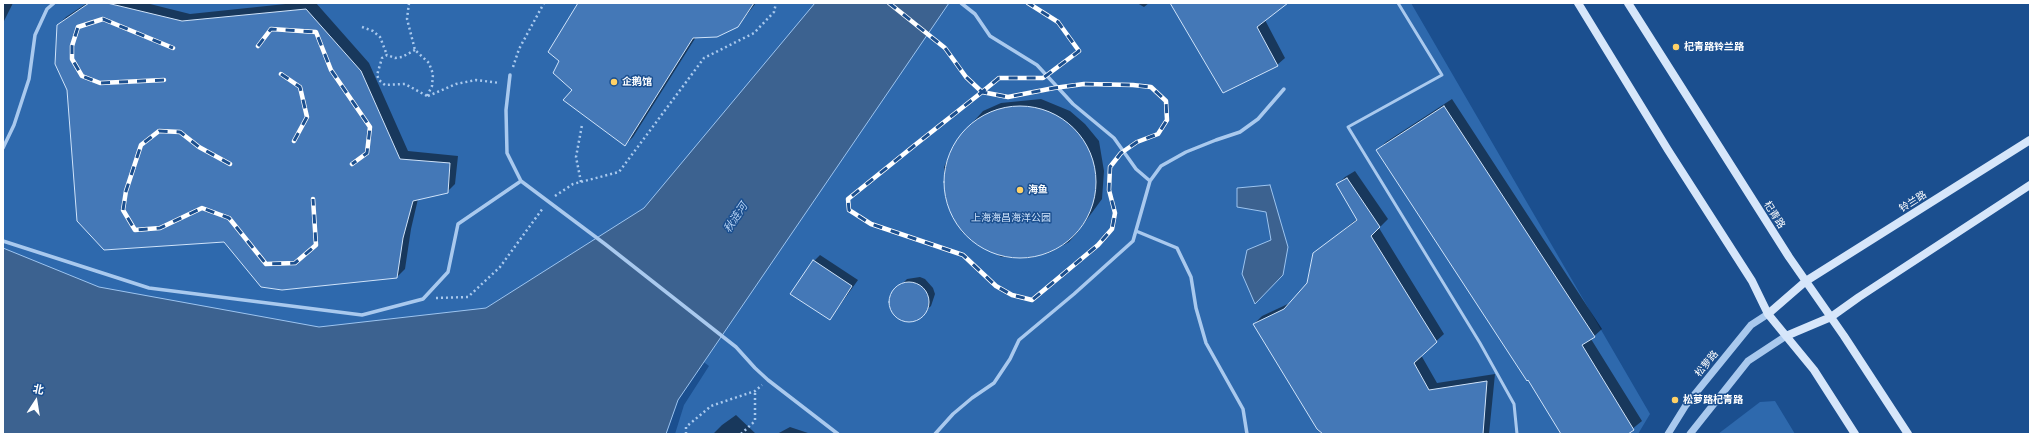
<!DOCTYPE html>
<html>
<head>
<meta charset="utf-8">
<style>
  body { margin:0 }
  #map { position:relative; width:2033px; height:437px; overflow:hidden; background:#1b4f8f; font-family:"DM Sans","Noto Sans SC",sans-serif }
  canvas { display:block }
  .frame { position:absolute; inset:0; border:4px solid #fff; pointer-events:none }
  .north { position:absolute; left:16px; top:381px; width:40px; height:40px; -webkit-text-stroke:3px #1b4f8f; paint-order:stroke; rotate:12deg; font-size:11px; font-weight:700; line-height:16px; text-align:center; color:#fff }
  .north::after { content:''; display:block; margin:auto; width:14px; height:18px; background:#fff; clip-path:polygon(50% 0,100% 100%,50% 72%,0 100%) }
</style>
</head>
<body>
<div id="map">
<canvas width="2033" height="437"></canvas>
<div class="frame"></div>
<div class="north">北</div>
</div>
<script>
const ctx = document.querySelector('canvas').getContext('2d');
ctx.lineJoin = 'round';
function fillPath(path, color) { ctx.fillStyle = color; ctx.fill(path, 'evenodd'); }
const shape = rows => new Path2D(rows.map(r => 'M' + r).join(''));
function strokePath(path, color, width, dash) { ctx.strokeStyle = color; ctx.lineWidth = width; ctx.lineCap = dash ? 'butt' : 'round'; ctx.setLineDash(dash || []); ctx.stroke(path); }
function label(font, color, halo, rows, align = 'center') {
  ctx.font = font + ' "DM Sans","Noto Sans SC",sans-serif'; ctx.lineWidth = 3; ctx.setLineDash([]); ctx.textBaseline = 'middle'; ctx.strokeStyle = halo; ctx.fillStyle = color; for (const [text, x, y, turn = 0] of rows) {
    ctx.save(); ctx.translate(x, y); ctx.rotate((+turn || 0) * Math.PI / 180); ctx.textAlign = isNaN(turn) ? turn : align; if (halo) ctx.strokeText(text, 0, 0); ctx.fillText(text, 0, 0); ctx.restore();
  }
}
fillPath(shape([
  [3,3,1411,3,1650,414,1638,434,675,434,684,405,709,366,585,273,483,326,383,338,207,314,3,265],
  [1775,401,1795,434,1718,434,1760,402]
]), '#2e69ad');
const water = shape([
  [815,3,949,3,678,400,666,434,3,434,3,248,99,287,319,327,486,308,644,208,815,3],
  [1270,185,1288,247,1283,275,1255,304,1242,274,1247,250,1271,240,1266,212,1237,207,1237,188,1270,185]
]);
fillPath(water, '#3c6290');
strokePath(water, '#9cc4f0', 1);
fillPath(shape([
  [3,3,13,3,3,23],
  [87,3,146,3,190,14,295,3,316,3,369,63,408,151,458,156,455,184,447,192,418,199,411,229,405,269,397,277,224,241,68,89,58,25,66,17],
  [579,3,756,3,738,26,696,37,633,137,625,145,574,90,561,61],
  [1137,3,1149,3,1144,7],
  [1172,3,1286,3,1265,20,1285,58,1277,65],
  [1041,99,1070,111,1085,124,1099,141,1104,171,1102,199,1077,233,1069,242,1049,253,1029,258,1001,257,962,232,946,201,944,167,958,139,983,111,1001,103],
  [1452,99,1602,329,1591,339,1642,421,1626,434,1562,434,1528,379,1378,150,1386,142],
  [1355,171,1388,219,1379,228,1444,334,1421,355,1437,383,1495,374,1489,434,1324,434,1254,324,1262,316,1292,302,1308,284,1314,254,1358,218,1337,185,1345,177],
  [820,255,858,280,830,319,814,261],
  [920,277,925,279,933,288,935,294,931,306,914,320,908,321,897,316,891,306,892,294,907,279],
  [736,415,756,434,713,434,722,425],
  [790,427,811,434,777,434]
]), '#0007');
const building = shape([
  [89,3,107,3,182,21,306,9,361,71,400,159,450,163,448,193,413,201,403,238,397,278,282,290,261,287,224,242,104,250,77,221,67,90,55,64,57,25,89,3],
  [578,3,754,3,738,27,717,37,693,38,625,146,563,100,572,90,553,73,559,61,548,52,578,3],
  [1170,3,1288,3,1257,27,1278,66,1223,93,1170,3],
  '944 182a76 76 0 1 1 152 0a76 76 0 1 1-152 0Z',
  [1444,106,1595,337,1582,345,1634,430,1628,434,1561,434,1528,380,1527,381,1376,150,1444,106],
  [1347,178,1380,227,1371,236,1437,342,1414,363,1429,390,1487,381,1483,434,1323,434,1317,429,1253,324,1284,309,1307,283,1313,253,1357,220,1336,184,1347,178],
  [813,260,852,286,830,320,790,294,813,260],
  '889 302a20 20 0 1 1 40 0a20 20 0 1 1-40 0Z'
]);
fillPath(building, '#4478b7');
strokePath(building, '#cfe3fa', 1);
strokePath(shape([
  [409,3,407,19,415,50,429,63,433,74,432,86,427,96],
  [362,27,373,31,380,37,387,55],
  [415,50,402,57,395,58,387,55,382,58,377,75,379,80,385,85,405,84,427,96],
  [513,67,519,49,544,3],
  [428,96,456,84,476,80,500,83],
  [581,182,576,157,582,125],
  [555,196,573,184,619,172,704,58,754,33,774,12,776,3],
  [436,298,468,297,500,267,543,208],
  [686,434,686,427,711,406,755,391,762,385],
  [741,434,755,421,755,391]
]), '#a9c9ee', 2.5, [2, 3]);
strokePath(shape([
  [1398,3,1442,75,1348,127,1480,343,1514,404,1517,434]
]), '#a9c9ee', 3);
strokePath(shape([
  [961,3,975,14,990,36,1037,65,1073,104,1114,138,1136,169,1150,181],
  [510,75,506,110,507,153,521,181,605,244,736,347,755,368,768,380,838,434],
  [3,148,14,125,29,79,35,35,47,9,54,3],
  [1136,231,1177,248,1191,277,1196,308,1206,343,1243,409,1247,434],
  [3,241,149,288,362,315,423,299,448,272,458,224,521,181],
  [935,434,953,414,972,398,994,383,1010,359,1019,340,1074,294,1133,241,1150,181,1161,166,1186,152,1216,140,1240,132,1258,119,1284,89]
]), '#a9c9ee', 3.5);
strokePath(shape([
  [1668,434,1686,405,1751,325,1768,314],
  [1690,434,1748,361,1786,336]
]), '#a9c9ee', 7);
strokePath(shape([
  [1578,3,1668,150,1752,281,1768,314,1814,370,1855,434],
  [1628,3,1789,257,1844,336,1908,434],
  [1768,314,1806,281,2030,140],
  [1786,336,1831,317,1859,297,2030,185]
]), '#d6e6fa', 8);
const rail = shape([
  [889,3,945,48,966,77,982,92,1008,97,1054,88,1084,84,1133,85,1151,87,1166,101,1167,120,1158,134,1137,142,1121,153,1110,167,1109,190,1115,213,1112,229,1098,245,1032,300,1012,295,996,286,963,255,871,224,849,210,848,199,915,145,982,92,999,78,1043,78,1079,51,1058,22,1028,3],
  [258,46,271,29,316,32,331,70,370,127,367,153,352,164],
  [281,74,300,87,307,117,294,141],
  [164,80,100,83,82,76,72,59,72,46,78,27,103,19,173,48],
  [230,164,199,147,180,132,159,131,141,145,126,191,123,210,135,230,160,228,202,208,229,218,266,264,295,263,316,245,313,199]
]);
strokePath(rail, '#fff', 4.5);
strokePath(rail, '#1b4f8f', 3, [9]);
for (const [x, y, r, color] of [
  [1676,47,4,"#ffd166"],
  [614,82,4,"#ffd166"],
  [1020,190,4,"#ffd166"],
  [1675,400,4,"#ffd166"]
]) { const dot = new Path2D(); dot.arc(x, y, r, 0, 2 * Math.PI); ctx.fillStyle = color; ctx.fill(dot); strokePath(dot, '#1b4f8f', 1.5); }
label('bold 10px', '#fff', '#1b4f8f', [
  ["杞青路铃兰路",1684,47],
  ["企鹅馆",622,82],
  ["海鱼",1028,190],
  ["松萝路杞青路",1683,400]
], 'left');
label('10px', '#fff', '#1b4f8f', [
  ["铃兰路",1913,202,-32],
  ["杞青路",1774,215,58],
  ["松萝路",1707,364,-51]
]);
label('10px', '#cfe3fa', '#1b4f8f', [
  ["上海海昌海洋公园",1011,218]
]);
label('italic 11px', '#b5d3f5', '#1b4f8f', [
  ["秋涟河",736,218,-56]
]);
</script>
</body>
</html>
